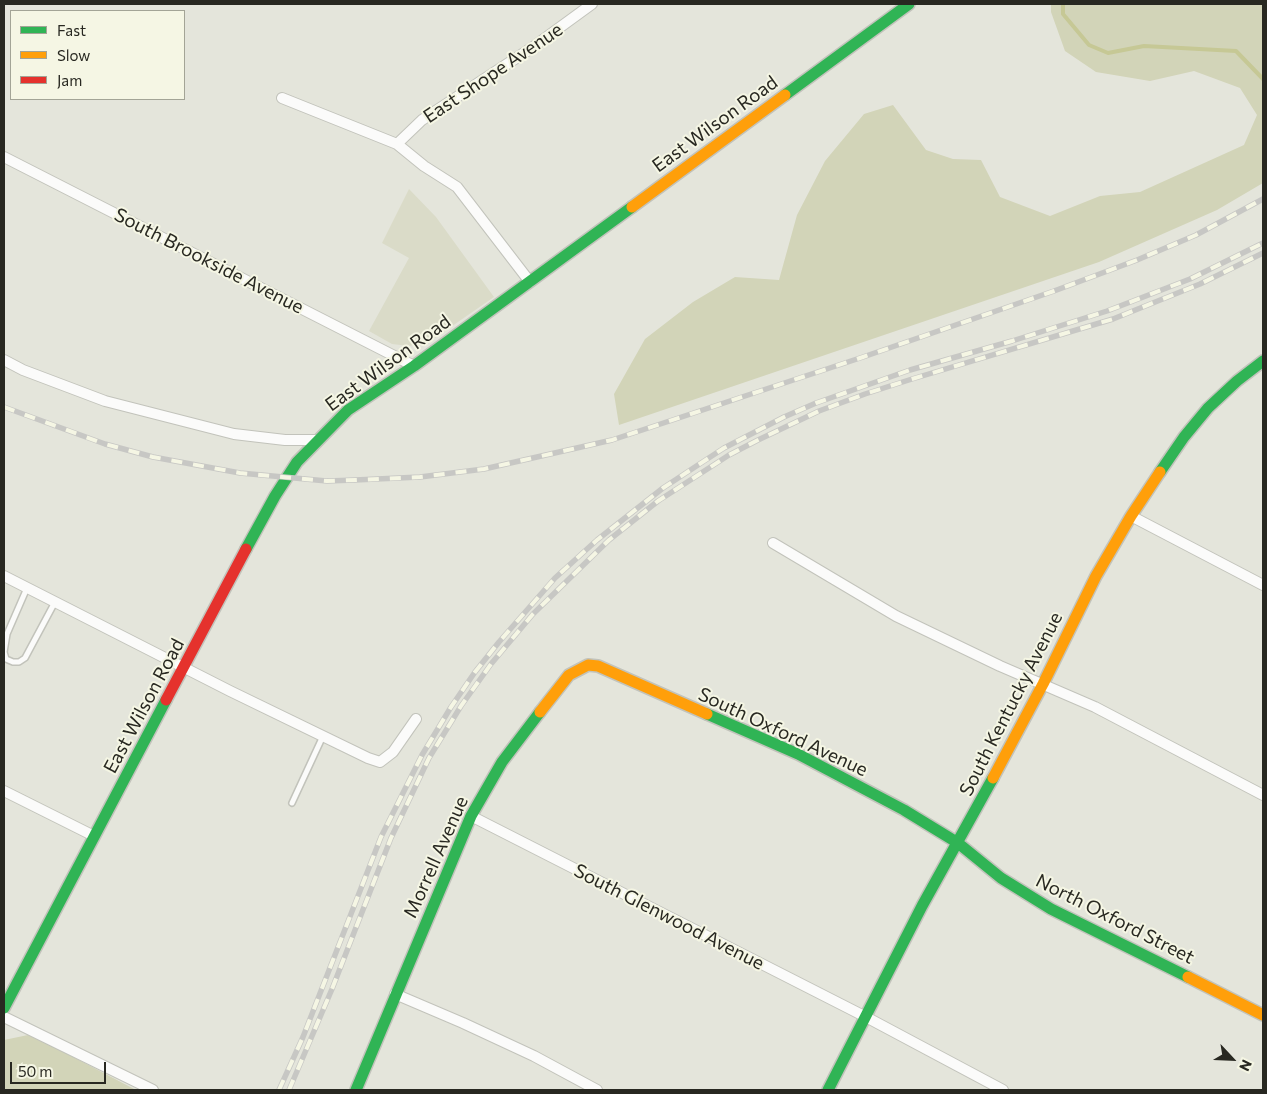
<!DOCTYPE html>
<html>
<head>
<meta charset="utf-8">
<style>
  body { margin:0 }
  #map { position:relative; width:1267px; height:1094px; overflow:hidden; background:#e4e5db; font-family:Commissioner,sans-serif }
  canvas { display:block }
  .frame { position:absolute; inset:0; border:5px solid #282821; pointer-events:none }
  .legend { position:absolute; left:10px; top:10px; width:175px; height:90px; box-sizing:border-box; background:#f5f6e4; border:1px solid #a3a496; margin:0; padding:6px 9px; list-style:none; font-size:15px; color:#282821 }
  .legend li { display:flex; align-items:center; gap:10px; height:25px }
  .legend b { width:25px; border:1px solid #a3a496 }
  .north { position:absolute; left:1207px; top:1034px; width:50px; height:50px; -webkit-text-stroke:4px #f5f6e4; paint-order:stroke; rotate:115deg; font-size:14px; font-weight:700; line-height:20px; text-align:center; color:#282821 }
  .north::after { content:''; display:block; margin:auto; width:18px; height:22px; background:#282821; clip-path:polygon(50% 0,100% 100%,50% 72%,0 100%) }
  .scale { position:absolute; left:10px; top:1062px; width:96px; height:22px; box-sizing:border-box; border:2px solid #282821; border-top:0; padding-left:6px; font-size:15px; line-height:18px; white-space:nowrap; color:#282821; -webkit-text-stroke:4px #f5f6e4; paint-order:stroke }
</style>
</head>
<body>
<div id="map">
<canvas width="1267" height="1094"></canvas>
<div class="frame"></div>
<ul class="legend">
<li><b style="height:6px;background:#30b455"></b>Fast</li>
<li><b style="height:6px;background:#ff9f0a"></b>Slow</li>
<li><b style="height:6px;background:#e5322d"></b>Jam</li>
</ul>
<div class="north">N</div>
<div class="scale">50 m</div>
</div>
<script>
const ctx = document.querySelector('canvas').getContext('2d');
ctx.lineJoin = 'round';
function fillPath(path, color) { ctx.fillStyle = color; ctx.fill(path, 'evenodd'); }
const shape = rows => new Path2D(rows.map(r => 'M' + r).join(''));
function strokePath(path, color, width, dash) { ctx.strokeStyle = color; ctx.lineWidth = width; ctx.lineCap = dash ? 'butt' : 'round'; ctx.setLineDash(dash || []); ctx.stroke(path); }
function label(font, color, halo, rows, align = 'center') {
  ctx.font = font + ' Commissioner,sans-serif'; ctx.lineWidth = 4; ctx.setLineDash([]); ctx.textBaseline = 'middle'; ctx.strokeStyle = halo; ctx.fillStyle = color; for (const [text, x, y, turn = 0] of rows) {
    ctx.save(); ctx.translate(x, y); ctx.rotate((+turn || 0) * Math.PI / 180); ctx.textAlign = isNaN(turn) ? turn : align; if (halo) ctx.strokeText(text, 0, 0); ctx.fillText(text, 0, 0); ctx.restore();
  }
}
fillPath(shape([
  [409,189,436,217,494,297,429,342,409,346,392,344,369,331,409,258,382,243]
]), '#dadbc8');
fillPath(shape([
  [1051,4,1263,4,1263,183,1217,210,1099,262,619,425,614,394,645,339,693,302,735,277,779,280,797,215,825,161,864,114,893,105,926,150,953,159,981,160,1000,197,1050,216,1100,196,1140,192,1244,145,1257,115,1240,88,1194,71,1150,81,1096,72,1065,51,1051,12],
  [28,1035,56,1048,136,1090,4,1090,4,1040]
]), '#d2d4b8');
strokePath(shape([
  [1063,4,1063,14,1089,45,1108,53,1144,46,1236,51,1263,79]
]), '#c6c895', 4);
const lane = shape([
  [27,588,7,634,4,652,6,659,13,662,19,662,25,658,55,602],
  [292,803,323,736]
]);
const street = shape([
  [282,98,397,144,424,166,457,187,530,282],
  [397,144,422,120,533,47,592,4],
  [4,157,414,366],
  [4,360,23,370,105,401,234,434,285,440,317,440],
  [1131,516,1263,585],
  [773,543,896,616,1000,666,1095,707,1263,795],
  [4,576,230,691,368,758,380,762,393,752,416,719],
  [4,791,94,836],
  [471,816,866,1017,1003,1090],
  [395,994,463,1023,534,1056,597,1090],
  [4,1017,153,1090]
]);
const fast = shape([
  [785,95,909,4],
  [1160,472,1184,437,1208,408,1237,381,1263,361],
  [246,549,275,496,297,462,348,410,414,366,632,207],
  [707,714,798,754,904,810,958,843,1001,878,1051,909,1188,977],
  [4,1008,166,700],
  [356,1090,471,816,502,762,540,712],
  [828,1090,922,906,993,778]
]);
const slow = shape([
  [632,207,785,95],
  [540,712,569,675,588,665,598,666,707,714],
  [993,778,1043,684,1096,576,1131,516,1160,472],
  [1188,977,1263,1015]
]);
const jam = shape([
  [166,700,246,549]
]);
strokePath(lane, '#c2c3bb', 8);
strokePath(street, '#c2c3bb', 12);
strokePath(fast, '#c2c3bb', 14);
strokePath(slow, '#c2c3bb', 14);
strokePath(jam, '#c2c3bb', 14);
strokePath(lane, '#fbfbfa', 5);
strokePath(street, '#fbfbfa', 10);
strokePath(fast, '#30b455', 11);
strokePath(slow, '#ff9f0a', 11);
strokePath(jam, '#e5322d', 11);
const rail = shape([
  [4,407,105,444,153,457,240,473,327,481,355,480,420,477,484,469,612,440,863,357,1054,291,1137,260,1196,235,1263,199],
  [279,1090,303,1037,381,837,422,755,451,707,475,672,499,642,555,578,597,540,663,488,698,465,724,448,784,417,816,403,910,370,1012,341,1107,311,1190,279,1263,243],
  [289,1090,332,989,391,838,429,758,461,706,491,664,533,614,609,540,658,501,729,455,758,440,819,411,865,394,912,379,1113,319,1200,284,1263,253]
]);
strokePath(rail, '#c7c7c4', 5.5);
strokePath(rail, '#f5f6e4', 4, [11]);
label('19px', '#282821', '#f5f6e4', [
  ["East Shope Avenue",493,73,-34],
  ["East Wilson Road",715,124,-36],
  ["South Brookside Avenue",209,261,27],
  ["East Wilson Road",388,363,-36],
  ["South Kentucky Avenue",1011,704,-63],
  ["East Wilson Road",144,706,-62],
  ["South Oxford Avenue",783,732,25],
  ["Morrell Avenue",436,857,-66],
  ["South Glenwood Avenue",669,917,27],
  ["North Oxford Street",1115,919,27]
]);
</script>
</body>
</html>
